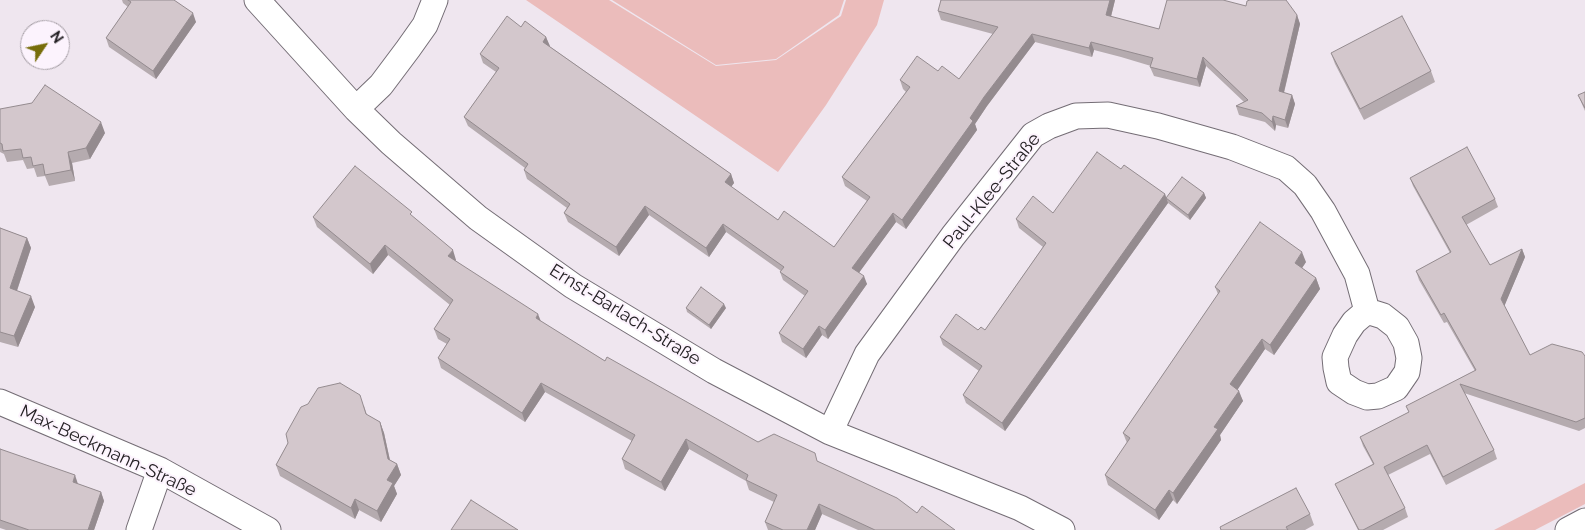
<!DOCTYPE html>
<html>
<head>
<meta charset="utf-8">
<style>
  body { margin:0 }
  #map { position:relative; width:1585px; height:530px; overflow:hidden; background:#efe6ef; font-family:Raleway,sans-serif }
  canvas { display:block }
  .north { position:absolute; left:20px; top:20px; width:50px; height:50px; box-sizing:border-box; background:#fcf3fd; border:1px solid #a69fa6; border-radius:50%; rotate:56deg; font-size:14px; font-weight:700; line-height:20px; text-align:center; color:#242124 }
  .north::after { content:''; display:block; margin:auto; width:18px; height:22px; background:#776d09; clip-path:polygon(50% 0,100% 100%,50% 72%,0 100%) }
</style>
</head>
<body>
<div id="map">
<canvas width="1585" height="530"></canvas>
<div class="north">N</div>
</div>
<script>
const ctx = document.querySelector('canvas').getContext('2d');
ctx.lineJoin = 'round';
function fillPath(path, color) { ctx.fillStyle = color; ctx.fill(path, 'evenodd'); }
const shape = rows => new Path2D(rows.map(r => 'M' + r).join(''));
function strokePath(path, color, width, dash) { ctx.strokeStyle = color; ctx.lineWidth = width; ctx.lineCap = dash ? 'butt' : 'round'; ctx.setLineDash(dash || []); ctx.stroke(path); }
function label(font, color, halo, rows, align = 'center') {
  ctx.font = font + ' Raleway,sans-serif'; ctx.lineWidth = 4; ctx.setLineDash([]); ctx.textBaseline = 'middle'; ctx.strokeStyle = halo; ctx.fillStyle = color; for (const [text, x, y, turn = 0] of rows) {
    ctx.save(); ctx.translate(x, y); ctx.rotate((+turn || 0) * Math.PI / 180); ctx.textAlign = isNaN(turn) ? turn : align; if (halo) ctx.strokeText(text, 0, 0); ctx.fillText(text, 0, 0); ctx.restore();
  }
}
fillPath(shape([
  [526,0,609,0,716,66,776,60,841,16,846,0,884,0,877,25,826,105,778,172],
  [612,0,844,0,839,15,776,59,716,65],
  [1585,483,1585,504,1535,530,1494,530]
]), '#ebbcbb');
const minor = shape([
  [257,0,356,109,391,143,478,218,573,286,714,371,830,432,1020,508,1062,530],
  [356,109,381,85,408,49,425,25,435,0],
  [1367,311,1383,316,1397,327,1406,343,1409,358,1407,372,1396,388,1378,396,1367,397,1354,392,1339,382,1336,368,1335,357,1345,335,1354,322,1367,311],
  [0,402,160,470,268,530],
  [830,432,867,354,953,236,1033,135,1049,126,1076,116,1108,115,1158,126,1232,147,1286,168,1305,185,1323,211,1357,274,1367,311],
  [139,530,160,470],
  [1568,530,1585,521]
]);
strokePath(minor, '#746d75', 27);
strokePath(minor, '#fff', 25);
fillPath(shape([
  [122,0,174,0,196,22,156,79,109,47,106,38,128,7,123,3],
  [1115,0,1111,17,1159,29,1246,6,1297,15,1300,24,1284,93,1292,95,1295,104,1288,128,1276,125,1275,131,1265,122,1239,115,1236,106,1244,102,1206,66,1200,87,1154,76,1150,67,1151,66,1121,57,1094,50,1092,57,1035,42,987,106,975,124,977,130,906,229,896,222,859,272,867,284,828,339,822,335,806,358,782,342,779,333,805,296,783,280,780,272,781,271,726,232,709,257,649,215,619,256,568,222,564,213,567,208,527,179,524,170,525,168,468,126,464,117,496,72,483,63,480,54,521,27,546,37,549,46,731,174,734,183,731,187,778,220,834,247,867,201,845,186,842,177,906,92,903,89,900,80,938,71,959,79,993,34,941,20,938,11],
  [1331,53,1431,71,1435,82,1364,120,1335,64],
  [1585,92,1585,111,1578,95],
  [0,109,105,133,90,159,72,163,75,181,49,186,45,176,37,177,34,168,27,169,23,160,7,162,4,154,0,152],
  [1121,169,1165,194,1166,198,1204,193,1206,198,1190,220,1168,203,1005,431,966,403,963,395,979,371,943,345,940,337,978,330,985,330,1043,247,1019,228,1016,219,1053,213],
  [1410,178,1495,199,1498,207,1466,225,1490,265,1522,249,1525,257,1504,306,1530,355,1585,356,1585,428,1579,431,1464,393,1494,450,1497,459,1446,485,1430,454,1388,475,1405,508,1408,517,1383,530,1358,530,1335,484,1373,464,1363,446,1360,437,1409,412,1406,406,1475,371,1447,322,1444,323,1419,280,1416,271,1450,253,1413,186],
  [313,217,414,218,456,260,456,261,540,321,605,361,758,442,817,461,917,513,955,530,858,530,822,514,815,530,768,530,765,522,774,502,749,490,746,481,689,449,665,491,625,469,622,459,632,441,545,392,525,422,441,368,438,358,447,344,438,339,434,329,450,305,388,255,373,274,317,227],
  [0,228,27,238,31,248,17,291,35,307,18,347,0,342],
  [1306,262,1302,268,1316,278,1320,289,1274,355,1265,349,1237,389,1243,401,1220,435,1221,440,1177,504,1173,500,1159,520,1108,485,1105,475,1127,443,1123,433,1218,294,1215,287],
  [686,308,726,308,711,329,687,312],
  [364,406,367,415,380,422,384,433,390,460,397,464,401,475,394,486,397,494,381,522,359,510,355,519,280,476,276,465,288,443],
  [0,449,78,484,101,492,104,501,94,530,6,530,0,528],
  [1310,514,1314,525,1305,530,1221,530,1220,527]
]), '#b5abaf');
fillPath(shape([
  [1110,0,1115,0,1109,24,1106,15],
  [193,13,196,22,156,79,153,71],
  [1297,15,1300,24,1282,100,1279,91],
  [1032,34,1035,42,987,106,975,124,977,130,906,229,902,220,984,97],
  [546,37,550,46,546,51,543,42],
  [1091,42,1094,50,1092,57,1089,48],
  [1203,57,1206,66,1200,87,1197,79],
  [1292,95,1295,104,1288,128,1285,120],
  [1273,116,1276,125,1275,131,1272,122],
  [101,122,105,133,90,159,86,148],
  [68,152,72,163,75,181,71,170],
  [731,174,734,183,728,191,725,182],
  [1204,193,1206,198,1190,220,1188,215],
  [1165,194,1168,203,1005,431,1002,423],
  [645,206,649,215,619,256,616,247],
  [893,213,896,222,856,277,852,268],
  [723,224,726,232,709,257,706,248],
  [27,238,31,248,14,299,10,288],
  [385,245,388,255,373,274,370,264],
  [1522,249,1525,257,1504,307,1501,299],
  [453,250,456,260,452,265,448,256],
  [1302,252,1306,262,1298,274,1295,263],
  [864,276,867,284,828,339,825,330],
  [1316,278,1320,289,1274,355,1270,345],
  [31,296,35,307,18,347,14,336],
  [724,304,726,308,711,329,709,325],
  [538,314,542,324,536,318],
  [819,326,822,335,806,358,803,349],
  [1262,339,1265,349,1234,395,1230,384],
  [541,383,545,392,525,422,522,413],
  [1239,391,1243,401,1220,435,1221,440,1177,504,1173,493,1214,427],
  [380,422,384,433,392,470,388,459],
  [686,439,689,449,665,491,661,482],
  [397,464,401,475,394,486,397,494,381,522,377,511,387,480],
  [75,475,78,484,73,482],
  [1169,490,1173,500,1159,520,1155,510],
  [101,492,104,501,94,530,88,530],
  [355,499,359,510,355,519,351,508],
  [819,504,822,514,815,530,807,530]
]), '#948b8f');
const building = shape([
  [128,0,174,0,193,13,153,71,106,38,131,2,128,0],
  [941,0,1110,0,1106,15,1159,29,1167,0,1223,0,1246,6,1247,1,1250,0,1286,0,1297,15,1279,91,1292,95,1285,120,1273,116,1272,122,1262,113,1236,106,1248,100,1203,57,1197,79,1150,67,1153,58,1118,49,1091,42,1089,48,1032,34,984,97,970,118,973,121,902,220,893,213,852,268,864,276,825,330,819,326,803,349,779,333,808,291,780,272,784,267,723,224,706,248,645,206,616,247,564,213,570,204,524,170,528,164,464,117,499,68,480,54,507,16,521,27,525,21,546,37,543,42,731,174,725,182,778,220,784,211,834,247,870,197,842,177,910,87,900,80,917,56,938,71,942,66,959,79,998,27,938,11,941,0],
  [1402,16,1431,71,1360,109,1331,53,1402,16],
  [45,85,101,122,86,148,68,152,71,170,45,175,43,164,33,166,31,157,23,158,21,149,3,151,2,144,0,143,0,109,32,103,45,85],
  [1585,92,1585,108,1578,95,1585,92],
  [1467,147,1495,199,1462,217,1490,265,1522,249,1501,299,1530,355,1552,344,1582,352,1585,356,1585,418,1576,422,1460,384,1494,450,1443,477,1427,445,1384,467,1405,508,1363,530,1359,530,1335,484,1374,464,1360,437,1409,412,1406,406,1476,370,1444,313,1441,315,1416,271,1451,252,1410,178,1467,147],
  [1097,152,1121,169,1124,165,1165,194,1002,423,963,395,982,366,940,337,956,314,978,330,981,327,985,330,1046,243,1016,219,1033,196,1053,213,1097,152],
  [355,166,412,212,410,214,453,250,448,256,538,314,536,318,605,361,607,357,758,442,774,434,815,453,817,461,897,498,917,513,922,506,955,530,875,530,819,504,807,530,783,530,765,522,777,495,746,480,748,475,686,439,661,482,622,459,635,435,541,383,522,413,438,358,450,339,434,329,453,300,385,245,370,264,313,217,355,166],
  [1182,177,1204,193,1188,215,1166,198,1182,177],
  [1260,222,1302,252,1295,263,1316,278,1270,345,1262,339,1230,384,1239,391,1214,427,1218,429,1173,493,1169,490,1155,510,1105,475,1130,438,1123,433,1220,291,1215,287,1260,222],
  [0,228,27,238,10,288,31,296,14,336,0,332,0,228],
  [701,287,724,304,709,325,686,308,701,287],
  [340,383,360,395,366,414,380,422,388,459,397,464,387,480,393,483,377,511,355,499,351,508,276,465,288,443,286,434,301,407,308,404,318,388,340,383],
  [0,449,75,475,73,482,101,492,88,530,29,530,0,520,0,449],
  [1296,488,1310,514,1286,527,1288,530,1221,530,1220,527,1296,488],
  [471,500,518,530,451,530,471,500]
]);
fillPath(building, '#d3c7cc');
strokePath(building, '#948b8f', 1);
label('18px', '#242124', '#fcf3fd', [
  ["Paul-Klee-Straße",992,191,-51],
  ["Ernst-Barlach-Straße",625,315,32],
  ["Max-Beckmann-Straße",108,451,25]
]);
</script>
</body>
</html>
